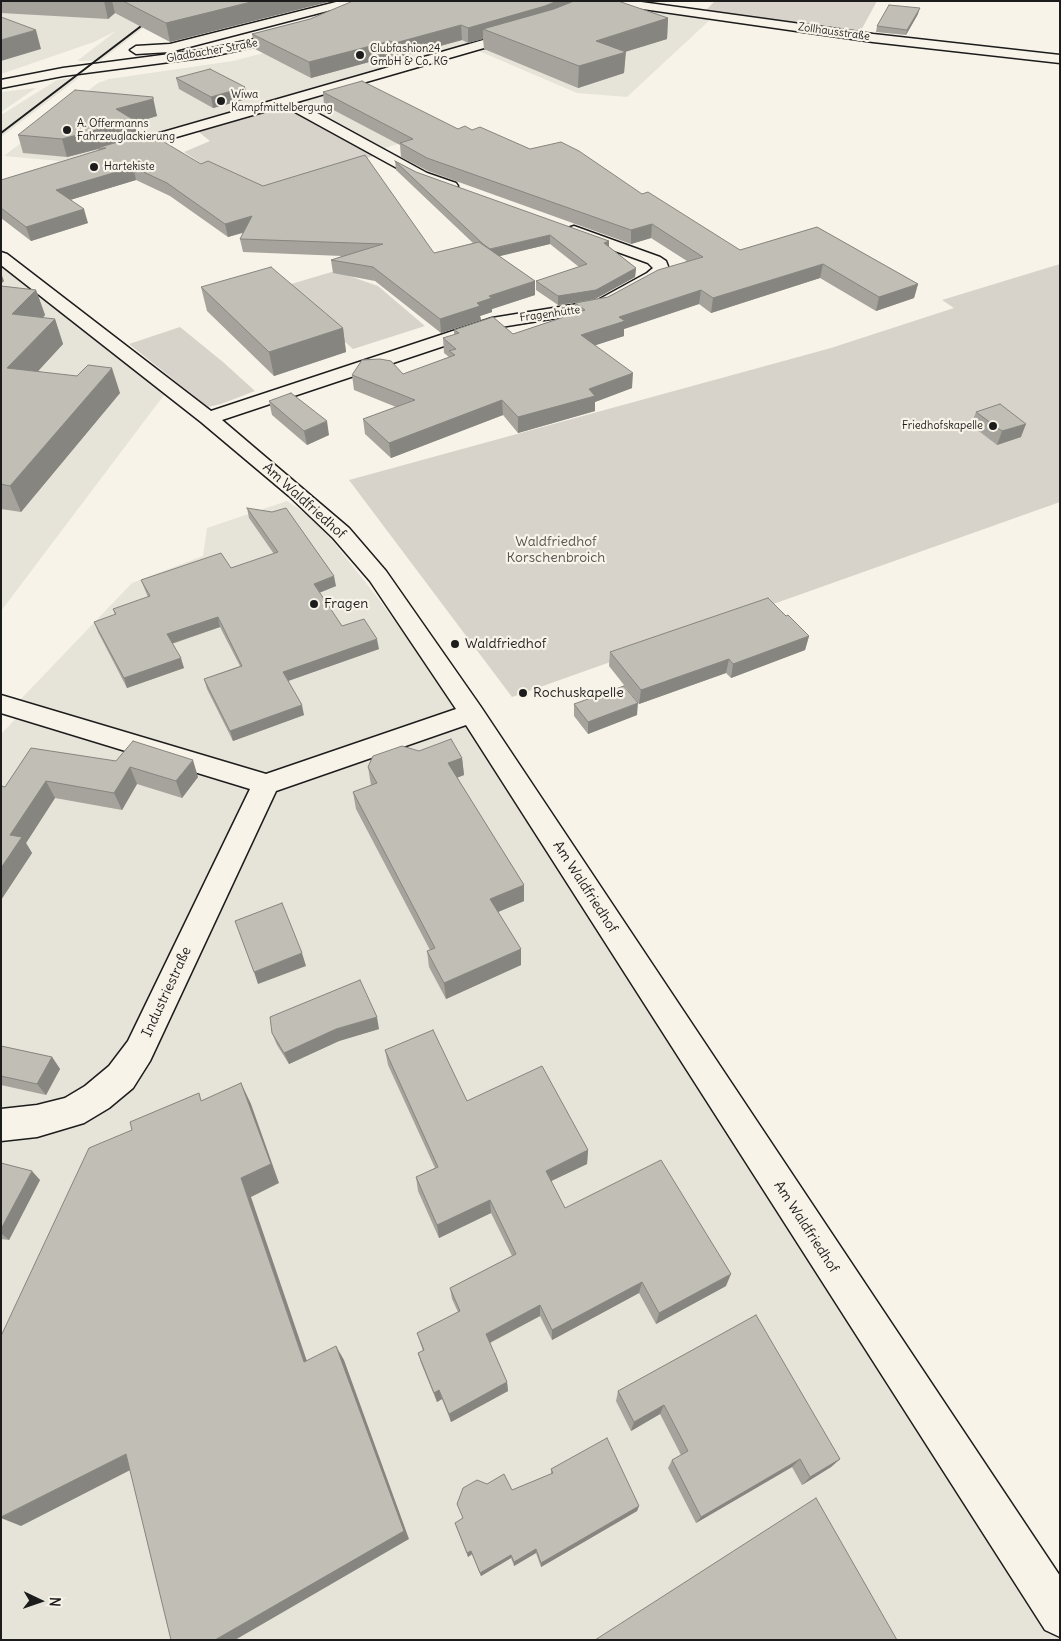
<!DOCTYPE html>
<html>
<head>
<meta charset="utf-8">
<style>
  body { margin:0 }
  #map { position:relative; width:1061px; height:1641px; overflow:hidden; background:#f7f3e8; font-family:Delius,sans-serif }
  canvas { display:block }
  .frame { position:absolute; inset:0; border:2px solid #1c1c1c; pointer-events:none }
  .north { position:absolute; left:15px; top:1576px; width:50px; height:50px; -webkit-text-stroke:4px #f7f3e8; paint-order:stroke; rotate:93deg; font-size:14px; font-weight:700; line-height:20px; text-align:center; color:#1c1c1c }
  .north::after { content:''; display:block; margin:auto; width:18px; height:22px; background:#1c1c1c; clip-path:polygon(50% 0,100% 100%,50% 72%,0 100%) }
</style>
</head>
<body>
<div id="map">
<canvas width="1061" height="1641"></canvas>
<div class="frame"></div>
<div class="north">N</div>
</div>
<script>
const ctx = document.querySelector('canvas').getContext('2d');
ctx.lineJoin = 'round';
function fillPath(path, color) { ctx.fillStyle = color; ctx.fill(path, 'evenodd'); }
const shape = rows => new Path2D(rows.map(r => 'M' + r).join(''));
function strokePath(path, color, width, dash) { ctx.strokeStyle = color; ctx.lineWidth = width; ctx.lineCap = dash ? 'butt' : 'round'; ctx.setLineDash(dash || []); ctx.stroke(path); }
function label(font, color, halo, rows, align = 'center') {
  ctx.font = font + ' Delius,sans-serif'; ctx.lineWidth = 4.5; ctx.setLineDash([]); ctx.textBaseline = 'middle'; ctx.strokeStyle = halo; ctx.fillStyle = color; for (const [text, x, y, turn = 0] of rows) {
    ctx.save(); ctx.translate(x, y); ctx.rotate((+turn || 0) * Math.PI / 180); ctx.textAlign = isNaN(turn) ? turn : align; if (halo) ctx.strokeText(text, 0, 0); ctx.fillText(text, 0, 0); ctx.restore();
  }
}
fillPath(shape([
  [1,1,179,1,100,61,77,61,116,31,94,42,1,74],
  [595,1,713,17,627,97,577,93,474,49,60,161,4,156,98,83,109,79,233,61,329,36],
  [80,77,1,137,1,115,57,80],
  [356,85,448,128,382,149,316,114,304,100],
  [36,88,1,112,1,92],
  [1,259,8,262,164,395,1,611],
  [287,501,317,521,377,597,475,731,1060,1633,1060,1640,1,1640,1,734,31,703,20,700,132,583,203,556,207,528]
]), '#e6e3d9');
fillPath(shape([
  [715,1,877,1,859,34,704,12],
  [275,106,288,106,377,155,300,178,252,197,184,152,210,141,195,129],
  [1060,264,1060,502,512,697,349,480,831,348,954,308,942,300],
  [335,271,378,286,425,326,353,349,281,287],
  [180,327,223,362,255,391,221,404,208,407,129,344]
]), '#d7d3cb');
const minor = shape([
  [340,1,359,1,358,3,170,52,136,54,130,50,136,46,170,44,340,1],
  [603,1,634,1,873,34,1060,55,1060,63,873,42,608,4,603,1],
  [518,30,524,34,522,37,297,102,427,173,456,183,458,186,456,189,446,189,417,179,284,106,128,151,118,151,116,148,118,145,518,30],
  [574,226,660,257,666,261,669,269,659,281,606,310,501,327,222,420,349,528,386,571,481,707,1060,1576,1060,1637,1045,1630,466,725,276,791,150,1061,133,1088,109,1108,84,1123,37,1137,1,1141,1,1109,37,1105,65,1098,85,1086,109,1066,128,1041,250,789,1,713,1,695,266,774,456,709,370,581,333,538,289,496,201,422,1,265,1,252,7,254,211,411,492,318,596,301,647,273,653,268,648,263,568,234,566,231,568,228,574,226]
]);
const tertiary = shape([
  [291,31,297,35,295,38,208,57,63,76,1,88,1,80,63,68,208,49,291,31]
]);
strokePath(minor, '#1c1c1c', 3);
strokePath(tertiary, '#1c1c1c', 3);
fillPath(minor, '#f7f3e8');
fillPath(tertiary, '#f7f3e8');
strokePath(shape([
  [1,133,174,1]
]), '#1c1c1c', 2);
fillPath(shape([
  [1,1,332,1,170,42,115,13,108,19,1,13],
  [918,14,906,35,876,32,877,26],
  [668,18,667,39,625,52,624,73,578,88,484,49,483,39,468,43,462,40,396,58,391,56,311,78,255,49,252,34,310,19],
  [176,78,247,99,213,108,179,89],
  [323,92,458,129,472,130,530,149,642,194,740,250,817,227,918,284,914,298,876,311,820,278,711,313,699,304,624,329,624,336,595,345,632,388,595,402,595,411,518,433,503,415,391,458,365,434,363,419,396,407,354,390,352,375,403,374,449,357,444,353,443,338,454,335,454,330,513,334,575,313,575,303,558,305,536,290,536,281,579,267,550,244,499,256,535,281,535,295,492,309,492,312,480,316,481,320,441,333,375,281,333,273,331,260,342,256,243,252,240,239,243,233,228,237,170,196,136,180,70,200,88,223,31,241,1,218,1,180,98,151,98,149,67,157,23,153,18,135,157,114,157,116,134,123,138,136,201,164,263,186,434,253,473,243,396,170,395,161,416,172,609,247,636,268,635,277,595,299,608,297,687,261,651,238,631,244,428,171,401,157,400,145,324,105],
  [1,286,36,290,45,315,43,318,55,319,63,344,38,371,120,393,21,512,1,509],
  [201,287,343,328,346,352,274,376,207,311],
  [269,401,329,435,307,445,272,415],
  [976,412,1021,437,997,445,971,425],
  [247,508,336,586,319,593,342,626,379,649,288,681,304,715,233,741,207,689,204,679,240,666,220,627,172,644,184,668,127,688,98,632,94,622,115,615,113,609,148,597,145,590,141,580,231,568,274,554,249,518],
  [786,616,809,636,805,650,731,678,726,673,639,704,609,666,610,652],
  [574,704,637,715,588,734,574,716],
  [31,748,198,777,182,798,137,784,122,810,55,798,26,843,32,853,1,900,5,787],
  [419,751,462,758,464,775,457,778,524,885,524,901,498,912,521,965,446,999,429,967,427,951,430,950,356,809,353,792,371,785,368,767],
  [379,1029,339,1041,289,1064,277,1045,272,1033],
  [1,1046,52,1057,60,1069,46,1095,1,1085],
  [385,1050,467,1101,588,1150,587,1164,551,1181,565,1208,726,1286,656,1324,639,1293,552,1340,540,1316,490,1343,507,1382,508,1391,451,1422,442,1399,437,1402,421,1363,418,1353,423,1351,417,1333,458,1312,452,1299,450,1288,512,1256,491,1213,439,1238,418,1191,416,1177,435,1168,388,1065],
  [1,1163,40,1180,9,1240,1,1239],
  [618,1391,840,1459,831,1467,802,1485,792,1467,696,1523,668,1468,672,1460,681,1455,660,1414,631,1431,616,1401],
  [551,1469,639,1506,637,1511,541,1567,536,1553,514,1566,511,1558,481,1576,472,1554,468,1557,455,1523,463,1518,487,1484,512,1490,551,1474]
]), '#a5a39c');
fillPath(shape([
  [104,1,112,1,115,13,108,19],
  [255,1,332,1,170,42,166,23],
  [557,1,578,1,544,21,483,29,483,39,468,43,468,28],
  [920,8,918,14,906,35,907,30],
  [668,18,667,39,595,61,596,41],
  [461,25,462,40,396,58,395,43],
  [36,30,41,49,1,61,1,40],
  [390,41,391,56,311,78,309,62],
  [626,52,624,73,578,88,579,66],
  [245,87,247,99,213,108,211,97],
  [153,97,157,116,134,123,138,137,97,148,98,149,67,157,62,139,116,109],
  [133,167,136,180,60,203,56,190],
  [84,209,88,223,31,241,26,227],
  [252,216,254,229,228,237,225,224],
  [652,224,651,238,631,244,631,230],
  [550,235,550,244,488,259,488,250],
  [609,241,609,250,604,243],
  [823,264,820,278,711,313,713,298],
  [636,268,635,277,595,299,558,305,558,296],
  [1,273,4,281,1,284],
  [535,281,535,295,492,309,492,312,480,316,481,320,441,333,440,319,477,303,489,296],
  [918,284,914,298,876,311,879,297],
  [36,290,45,315,21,339,12,314],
  [701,290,699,304,624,329,624,336,581,350,581,335,619,317],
  [55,319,63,344,17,394,7,368],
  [343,328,346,352,274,376,269,352],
  [112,368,120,393,21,512,10,486],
  [633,373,632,388,595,402,595,411,518,433,518,417,589,389],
  [502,400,503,415,391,458,389,443],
  [327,421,329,435,307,445,304,431],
  [1026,424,1021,437,997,445,1002,431],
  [334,576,336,586,316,594,314,584],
  [218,617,220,627,170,644,167,634],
  [809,636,805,650,731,678,733,664],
  [377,639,379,649,285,682,283,672],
  [181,658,184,668,127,688,124,678],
  [729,659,726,673,639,704,641,690],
  [638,703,637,715,588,734,588,722],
  [302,705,304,715,233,741,230,731],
  [462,758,464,775,450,780,448,763],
  [193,760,198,777,182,798,176,781],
  [130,767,137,784,122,810,114,793],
  [46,781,55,798,26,843,32,853,1,900,1,868,10,835],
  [524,885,524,901,491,915,490,899],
  [521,949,521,965,446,999,444,983],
  [302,953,306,966,258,984,254,972],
  [377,1017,379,1029,339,1041,289,1064,284,1053,336,1029],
  [52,1057,60,1069,46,1095,37,1084],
  [241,1083,251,1104,279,1183,251,1197,312,1376,304,1362,241,1178],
  [588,1150,587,1164,545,1184,546,1171],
  [32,1171,40,1180,9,1240,1,1233,1,1229],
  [490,1200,491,1213,439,1238,437,1225],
  [731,1274,726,1286,656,1324,659,1313],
  [642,1282,639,1293,552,1340,552,1330],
  [540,1305,540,1316,487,1344,486,1334],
  [336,1346,344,1360,409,1539,235,1640,215,1640],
  [507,1382,508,1391,451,1422,449,1414],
  [439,1390,442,1399,437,1402,434,1393],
  [664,1405,660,1414,631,1431,634,1422],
  [126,1454,142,1464,21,1526,1,1518,1,1517],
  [800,1459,792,1467,696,1523,701,1517],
  [840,1459,831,1467,802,1485,810,1477],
  [639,1506,637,1511,541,1567,541,1563],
  [536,1549,536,1553,514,1566,514,1562],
  [471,1551,472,1554,468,1557,467,1553],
  [511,1555,511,1558,481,1576,480,1573]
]), '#86857f');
const building = shape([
  [123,1,255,1,166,23,123,1],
  [353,1,557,1,545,6,468,28,461,25,395,43,390,41,309,62,252,34,310,19,353,1],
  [574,1,618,1,668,18,596,41,626,52,579,66,483,29,554,9,574,1],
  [889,5,920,8,907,30,877,26,889,5],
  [1,17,36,30,1,40,1,17],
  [210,69,245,87,211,97,176,78,210,69],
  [362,81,458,129,465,126,472,130,480,127,530,149,561,142,579,151,642,194,648,192,740,250,817,227,918,284,879,297,823,264,713,298,701,290,619,317,625,321,581,335,633,373,589,389,595,396,518,417,502,400,389,443,363,419,415,400,352,375,362,360,380,359,391,361,403,374,455,355,449,351,456,349,443,338,459,333,454,330,493,317,513,334,585,310,575,303,608,297,658,270,703,257,652,224,631,230,427,158,400,143,413,139,323,92,362,81],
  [75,90,153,97,153,99,116,109,134,120,62,139,18,135,75,90],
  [149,133,201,164,208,161,263,186,365,155,434,253,479,242,535,281,489,296,492,298,477,303,480,306,440,319,373,267,331,260,383,244,240,239,252,216,225,224,167,183,133,167,56,190,84,209,26,227,1,208,1,184,2,184,1,184,1,180,106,148,97,148,149,133],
  [395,161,416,172,609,241,604,243,636,268,596,290,558,296,536,281,587,264,550,235,490,249,483,244,395,161],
  [271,267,343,328,269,352,201,287,271,267],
  [1,286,36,290,12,314,55,319,7,368,77,376,88,365,112,368,10,486,1,484,1,286],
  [291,393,327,421,304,431,269,401,291,393],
  [1000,404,1026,424,1002,431,976,412,1000,404],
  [247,508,272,512,286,508,334,576,314,584,342,626,364,619,377,639,283,672,302,705,230,731,204,679,242,666,218,617,167,634,181,658,124,678,94,622,116,614,113,609,150,596,141,580,221,553,231,568,278,552,247,508],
  [768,598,786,616,788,615,809,636,733,664,729,659,641,690,610,652,768,598],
  [624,686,638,703,588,722,574,704,624,686],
  [451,739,462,758,448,763,524,885,490,899,521,949,444,983,427,951,435,948,353,792,377,783,368,767,373,756,402,746,419,751,451,739],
  [133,741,193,760,176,781,130,767,114,793,46,781,10,835,22,837,1,868,1,786,5,787,31,748,116,761,133,741],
  [282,903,302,953,254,972,235,921,282,903],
  [360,980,377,1017,336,1029,284,1053,272,1033,270,1017,360,980],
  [433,1030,467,1101,542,1066,588,1150,546,1171,565,1208,661,1160,731,1274,659,1313,642,1282,552,1330,540,1305,486,1334,507,1382,449,1414,439,1390,434,1393,418,1353,424,1350,417,1333,460,1311,450,1288,516,1254,490,1200,437,1225,416,1177,438,1167,385,1050,433,1030],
  [1,1046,52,1057,37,1084,1,1076,1,1046],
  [241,1083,271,1164,241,1178,304,1362,336,1346,404,1531,215,1640,171,1640,126,1454,1,1517,1,1336,89,1148,132,1130,130,1122,199,1093,201,1101,241,1083],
  [1,1163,32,1171,1,1229,1,1163],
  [756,1315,840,1459,810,1477,800,1459,701,1517,672,1460,688,1451,664,1405,634,1422,618,1391,756,1315],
  [607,1438,639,1506,541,1563,536,1549,514,1562,511,1555,480,1573,471,1551,467,1553,455,1523,463,1518,457,1504,463,1488,477,1480,487,1484,504,1474,512,1490,553,1473,551,1469,607,1438],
  [816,1498,897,1640,595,1640,816,1498]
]);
fillPath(building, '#c0beb5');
strokePath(building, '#86857f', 1);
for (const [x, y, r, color] of [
  [360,55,5,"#1c1c1c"],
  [221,101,5,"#1c1c1c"],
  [67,130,5,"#1c1c1c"],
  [94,167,5,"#1c1c1c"],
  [993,426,5,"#1c1c1c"],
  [314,604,5,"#1c1c1c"],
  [455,644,5,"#1c1c1c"],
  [523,693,5,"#1c1c1c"]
]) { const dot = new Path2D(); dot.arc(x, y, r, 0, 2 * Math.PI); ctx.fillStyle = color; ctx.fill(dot); strokePath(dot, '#f7f3e8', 2); }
label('11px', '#1c1c1c', '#f7f3e8', [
  ["Zollhausstraße",834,32,8],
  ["Gladbacher Straße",212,51,-10],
  ["Fragenhütte",550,314,-8]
]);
label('11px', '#1c1c1c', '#f7f3e8', [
  ["Clubfashion24",370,49],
  ["GmbH & Co. KG",370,62],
  ["Wiwa",231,95],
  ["Kampfmittelbergung",231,108],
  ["A. Offermanns",77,124],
  ["Fahrzeuglackierung",77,137],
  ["Hartekiste",104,167],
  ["Friedhofskapelle",983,426,"right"]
], 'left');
label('14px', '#1c1c1c', '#f7f3e8', [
  ["Am Waldfriedhof",304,501,42],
  ["Am Waldfriedhof",585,887,57],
  ["Industriestraße",167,992,-65],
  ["Am Waldfriedhof",806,1227,57]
]);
label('14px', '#545351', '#f7f3e8', [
  ["Waldfriedhof",556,542],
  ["Korschenbroich",556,558]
]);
label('14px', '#1c1c1c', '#f7f3e8', [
  ["Fragen",324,604],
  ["Waldfriedhof",465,644],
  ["Rochuskapelle",533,693]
], 'left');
</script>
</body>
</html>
